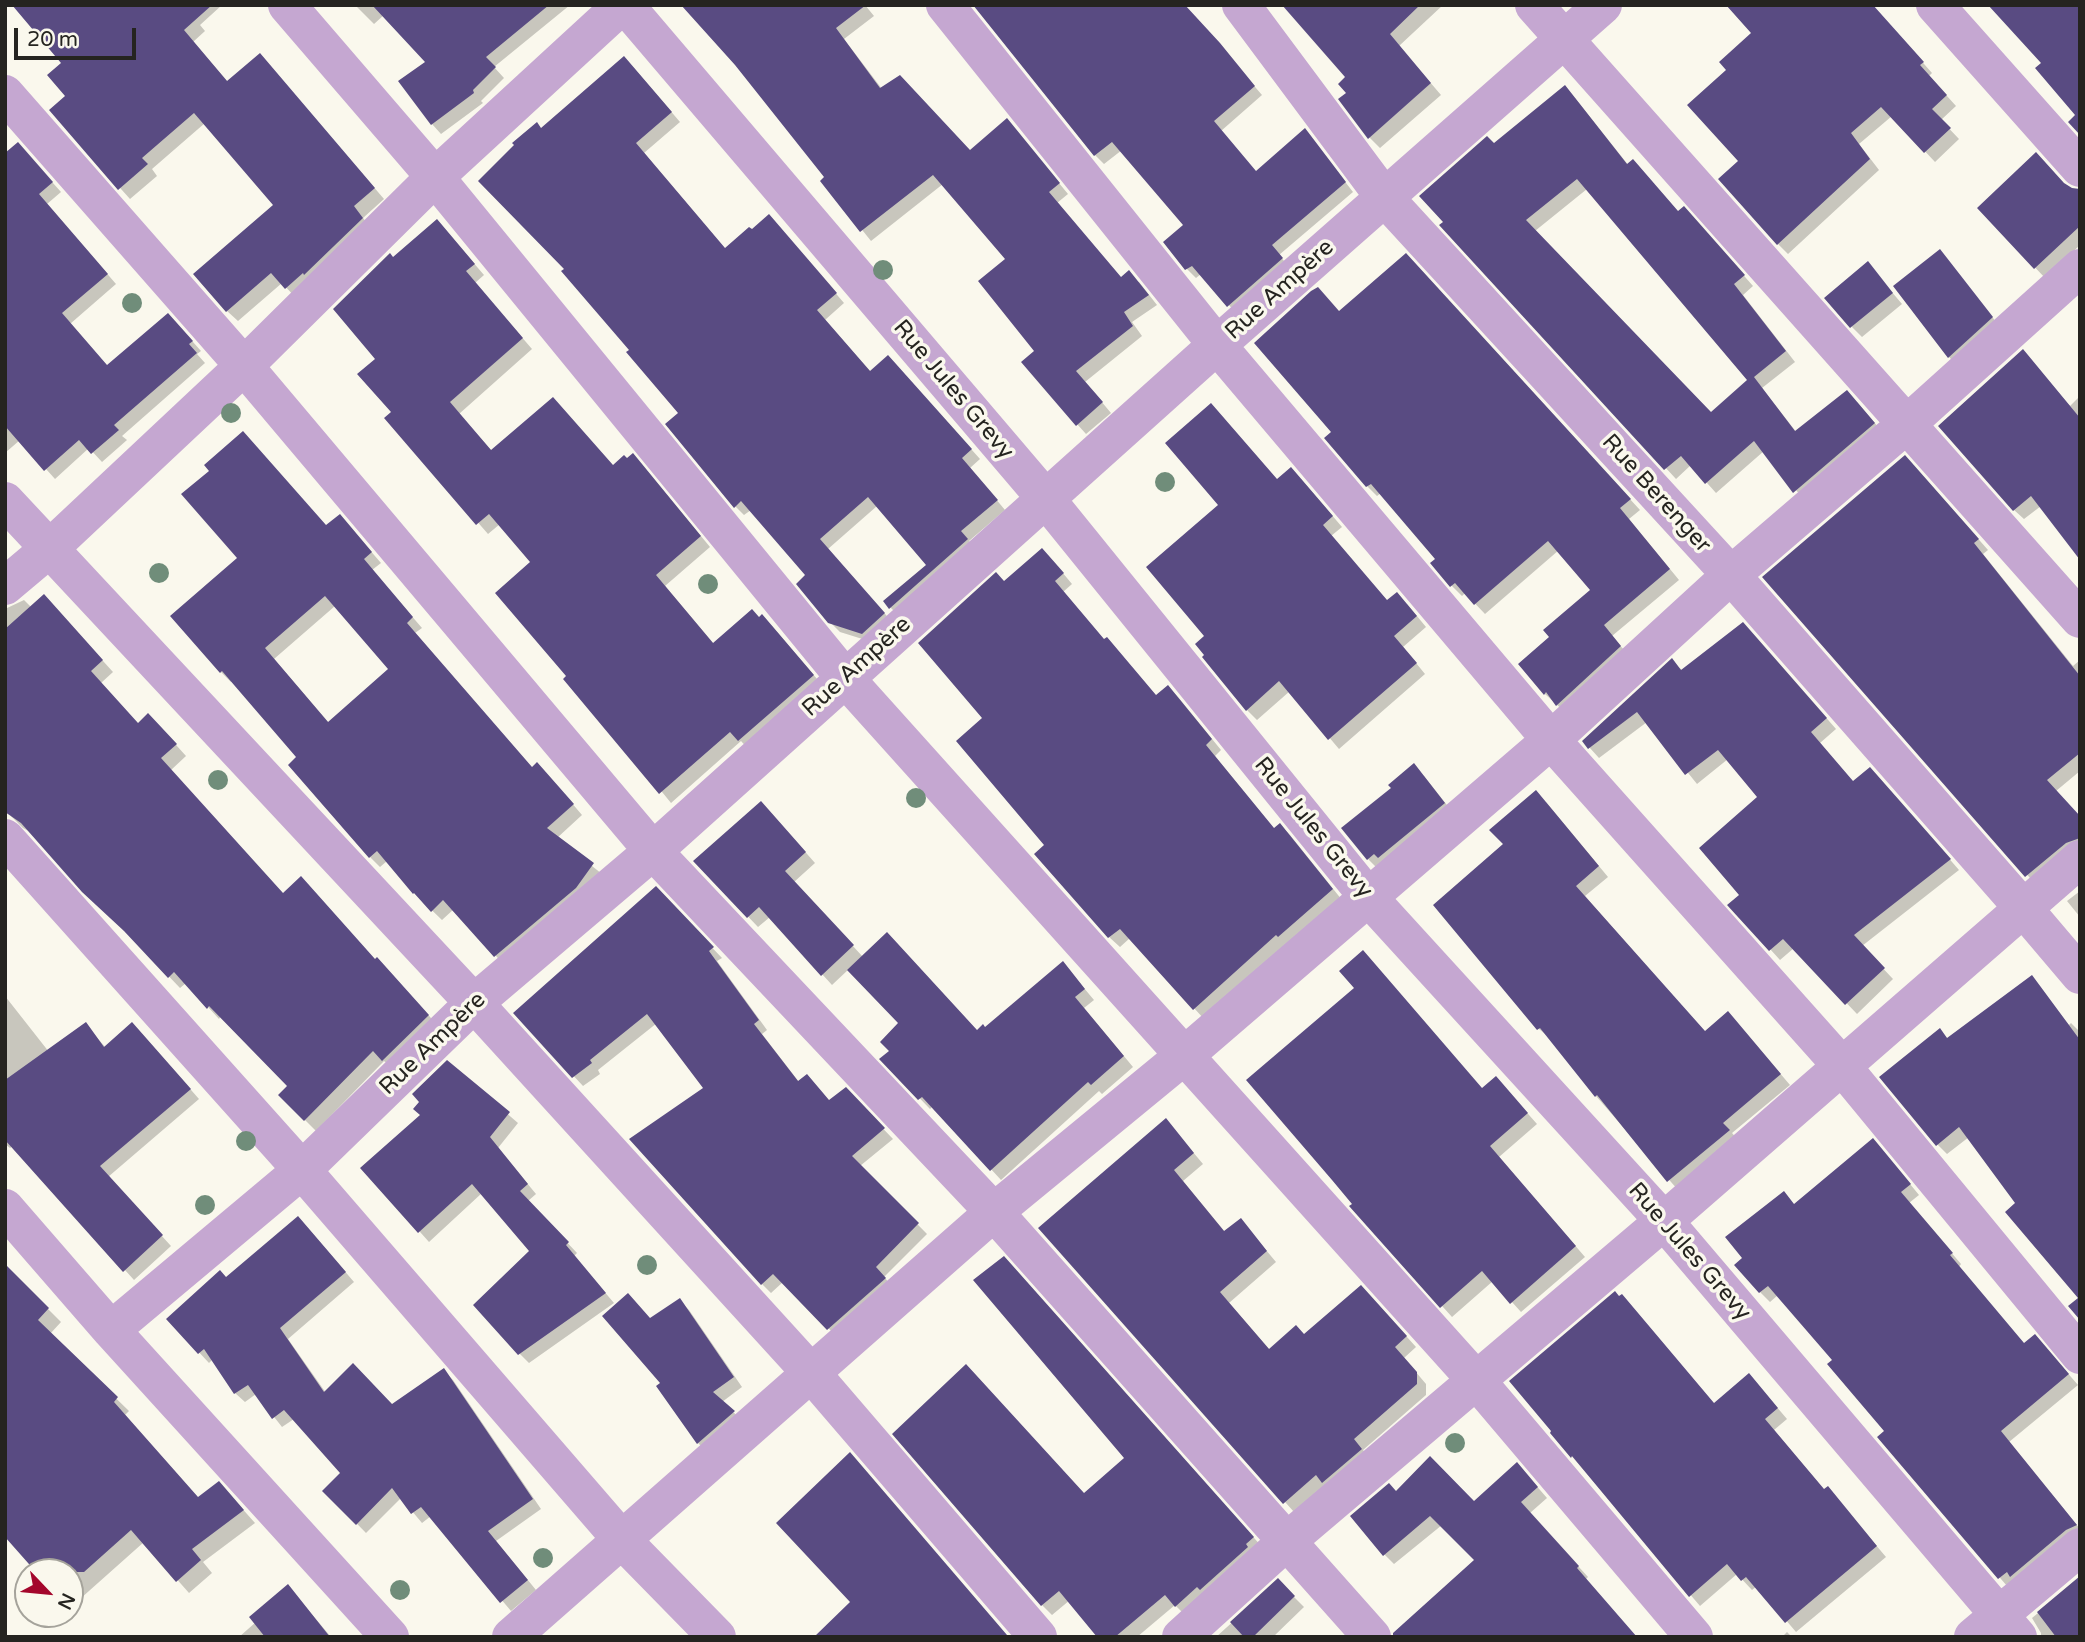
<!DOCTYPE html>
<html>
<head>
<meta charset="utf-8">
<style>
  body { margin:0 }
  #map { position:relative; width:2085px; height:1642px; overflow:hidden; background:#faf8ed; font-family:"Varela Round",sans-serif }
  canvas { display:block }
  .frame { position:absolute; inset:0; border:7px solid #252420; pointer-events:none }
  .north { position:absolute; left:14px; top:1558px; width:70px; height:70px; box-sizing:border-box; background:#faf8ed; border:2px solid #a5a39b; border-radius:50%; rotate:116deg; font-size:19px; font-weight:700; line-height:28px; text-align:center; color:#252420 }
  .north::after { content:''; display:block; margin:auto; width:24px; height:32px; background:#a4072c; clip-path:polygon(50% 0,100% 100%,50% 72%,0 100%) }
  .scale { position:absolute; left:14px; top:28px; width:122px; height:32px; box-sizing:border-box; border:4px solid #252420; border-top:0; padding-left:9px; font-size:21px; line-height:24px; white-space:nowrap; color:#252420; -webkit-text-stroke:5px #faf8ed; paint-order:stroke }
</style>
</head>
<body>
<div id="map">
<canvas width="2085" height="1642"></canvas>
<div class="frame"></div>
<div class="north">N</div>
<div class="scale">20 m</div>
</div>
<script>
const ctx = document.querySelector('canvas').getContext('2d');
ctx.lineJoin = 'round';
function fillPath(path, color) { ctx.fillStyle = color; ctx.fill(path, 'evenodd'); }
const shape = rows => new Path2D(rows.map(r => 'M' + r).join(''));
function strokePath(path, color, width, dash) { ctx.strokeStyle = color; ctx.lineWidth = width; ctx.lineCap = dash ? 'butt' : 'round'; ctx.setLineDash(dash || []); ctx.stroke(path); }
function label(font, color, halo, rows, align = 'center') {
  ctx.font = font + ' "Varela Round",sans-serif'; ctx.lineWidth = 7; ctx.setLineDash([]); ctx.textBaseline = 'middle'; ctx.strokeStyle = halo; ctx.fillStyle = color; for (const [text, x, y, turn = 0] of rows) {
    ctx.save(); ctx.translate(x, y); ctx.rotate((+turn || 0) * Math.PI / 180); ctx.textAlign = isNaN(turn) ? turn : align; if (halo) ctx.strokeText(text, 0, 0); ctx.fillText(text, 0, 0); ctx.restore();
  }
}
fillPath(shape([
  [14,5,222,5,200,25,205,31,193,42,228,82,270,66,384,199,363,218,372,229,296,298,282,283,238,321,227,311,275,205,205,123,152,169,157,176,130,199,51,111,67,96,63,63],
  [355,5,570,5,494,67,504,78,481,101,483,103,441,134,432,124,427,62,384,15,374,24],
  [865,5,874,16,844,39,882,89,970,152,1007,120,1068,194,1057,203,1122,279,1139,282,1157,305,1132,322,1142,336,1085,382,1111,413,1086,434,1077,424,1036,351,1007,259,943,184,871,241,823,181,827,178,736,64],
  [1285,5,1443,5,1399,46,1441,95,1380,148,1369,137,1348,93,1348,77],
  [1872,5,1932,73,1929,76,1956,106,1941,120,1959,139,1935,162,1892,116,1859,144,1879,170,1788,254,1778,244,1740,161],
  [981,12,1200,23,1262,95,1221,131,1257,173,1305,130,1353,192,1279,255,1290,268,1237,314,1201,274,1196,278,1187,269,1165,242,1185,225,1122,150,1104,164,1095,155],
  [633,67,680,122,644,153,726,250,752,232,778,226,844,303,825,320,871,372,897,366,980,459,970,468,1005,510,969,541,976,549,900,617,885,602,928,565,877,506,828,549,893,623,872,642,840,632,830,622,808,575,751,510,744,515,735,506,681,413,566,269,542,130],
  [1575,98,1629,166,1679,213,1694,219,1753,286,1743,295,1795,362,1762,388,1797,433,1857,402,1884,434,1805,501,1764,451,1716,493,1691,465,1676,479,1442,225,1494,145],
  [1587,189,1749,380,1711,414,1535,231],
  [27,154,61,192,47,204,116,284,70,324,108,367,177,324,201,351,197,354,205,363,122,436,127,440,102,462,89,448,55,479,20,440,5,453,5,155],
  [1979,208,2059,209,2080,230,2080,245,2045,278],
  [447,232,484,275,475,283,532,349,459,414,492,451,613,467,643,466,710,547,665,586,714,644,759,619,772,626,823,686,749,750,741,741,671,803,568,676,533,562,500,524,488,534,387,418,393,412,393,259],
  [1940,252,2001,328,1959,367,1949,357],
  [1868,264,1902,304,1862,337,1852,327],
  [1416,266,1640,510,1629,519,1679,580,1612,636,1630,657,1567,714,1545,694,1520,664,1552,637,1592,590,1559,550,1485,614,1465,593,1462,596,1452,586,1433,563,1438,559,1381,493,1377,496,1367,486,1327,438,1333,432,1339,313],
  [2023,351,2070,406,2080,396,2080,557,2041,506,2024,519,2014,510],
  [1915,467,1988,550,1983,554,2073,666,2080,660,2080,771,2056,791,2080,817,2080,850,2037,886,1765,577],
  [1301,479,1342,527,1331,536,1388,602,1407,604,1426,627,1403,647,1425,674,1339,749,1290,691,1257,720,1247,710,1207,636,1277,481],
  [349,526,381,563,372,570,422,628,415,633,532,769,547,774,582,815,557,838,602,874,505,966,454,909,442,920,414,893,387,861,380,867,370,857,290,765,299,758,232,680,231,682,221,672,327,527],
  [335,606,391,670,329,723,274,659],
  [1052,560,1072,584,1063,592,1105,641,1157,697,1168,687,1178,697,1221,750,1215,756,1275,830,1280,825,1290,835,1342,900,1204,1019,1130,938,1120,947,1109,937,1046,845,985,718,1004,583],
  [24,600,32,608,55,608,113,672,101,683,138,724,159,726,186,756,170,771,283,895,388,970,439,1027,395,1071,384,1061,316,1131,280,1095,289,1086,221,1016,219,1019,186,983,180,988,32,833,23,828,11,816,5,609],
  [1753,634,1836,729,1820,743,1853,783,1880,779,1959,870,1862,946,1893,979,1857,1014,1794,948,1780,960,1730,905,1741,895,1760,798,1728,759,1697,784,1647,722,1599,758,1589,747,1672,661,1683,671],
  [1424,776,1454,814,1378,869,1368,859],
  [1546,802,1608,877,1585,896,1705,1033,1738,1024,1790,1085,1732,1133,1739,1141,1678,1190,1596,1096,1550,1038,1539,1029,1505,845],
  [771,813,815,863,794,882,863,957,977,1032,985,1029,1063,963,1094,1000,1084,1008,1133,1067,1102,1094,1099,1091,1001,1180,933,1106,930,1109,882,1059,891,1051,901,1023,849,969,832,985,770,917,758,927,695,861],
  [656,889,722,958,717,961,767,1030,762,1034,799,1082,830,1102,845,1089,893,1139,860,1166,927,1234,884,1277,894,1288,838,1338,783,1282,771,1293,762,1284,706,1088,657,1023,598,1070,600,1074,583,1086,515,1013],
  [2080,891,2080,917,2067,901],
  [2031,977,2069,1025,2071,1023,2078,1030,2080,1029,2080,1318,2079,1299,2018,1203,1969,1137,1947,1154,1937,1144,1940,1031,1948,1039],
  [1357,988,1482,1090,1506,1089,1537,1124,1499,1157,1585,1257,1521,1312,1493,1281,1452,1317,1352,1206,1354,1205],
  [5,996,49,1052,86,1025,106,1048,142,1034,199,1099,108,1177,171,1246,134,1280,13,1146,10,1148,5,1144],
  [447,1062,518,1123,498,1148,536,1194,528,1201,577,1253,574,1256,614,1303,529,1363,519,1353,531,1251,482,1193,429,1242,363,1168,422,1116],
  [1166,1120,1203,1164,1183,1181,1225,1232,1250,1231,1276,1262,1229,1303,1270,1350,1304,1336,1371,1297,1416,1347,1404,1358,1426,1384,1426,1395,1363,1450,1371,1460,1294,1512,1040,1228],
  [1883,1151,1919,1195,1909,1203,1961,1264,1959,1267,2025,1345,2045,1347,2078,1385,2009,1442,1887,1431,1835,1360,1778,1295,1770,1302,1760,1292,1795,1205],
  [307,1227,354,1282,288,1339,326,1393,392,1407,444,1371,453,1380,541,1509,496,1541,536,1590,511,1611,431,1516,422,1523,401,1498,366,1533,325,1491,342,1474,294,1419,282,1427,256,1394,245,1402,235,1393,213,1359,209,1363,168,1319],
  [5,1266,61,1322,50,1334,129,1411,125,1415,199,1499,231,1496,255,1523,203,1562,212,1573,189,1593,144,1542,71,1607,70,1572,38,1572],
  [1014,1268,1263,1548,1189,1619,1175,1605,1137,1637,1099,1637,1070,1600,1052,1615,1042,1605,1085,1495,1127,1458],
  [680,1301,689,1310,742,1387,722,1402,743,1421,707,1452,698,1443,659,1386,663,1384,650,1320],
  [1758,1385,1787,1419,1774,1430,1825,1491,1837,1499,1886,1557,1796,1632,1757,1586,1752,1590,1737,1574,1700,1606,1552,1433,1714,1404],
  [1527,1475,1547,1498,1530,1513,1588,1577,1586,1579,1476,1560,1442,1525,1394,1564,1384,1554,1397,1493,1474,1503],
  [2051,1493,2080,1529,2013,1593,1971,1544],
  [2080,1578,2080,1637,2041,1637,2041,1633,2032,1618],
  [1278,1581,1304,1607,1273,1637,1216,1637],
  [288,1586,331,1637,239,1637,256,1622],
  [1787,1632,1792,1637,1782,1637]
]), '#0003');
fillPath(shape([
  [12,5,212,5,184,30,227,81,260,53,375,188,354,206,363,218,304,275,303,273,285,289,271,273,226,312,193,274,273,205,194,113,142,158,148,164,118,190,49,110,65,96,47,75,61,63],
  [372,5,549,5,486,57,496,67,473,90,474,93,431,125,398,81,425,62],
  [681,5,866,5,836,28,880,88,900,75,970,150,1007,118,1060,183,1049,192,1121,277,1129,270,1149,295,1124,312,1133,326,1076,371,1103,402,1076,426,1021,362,1034,351,978,281,1005,259,933,175,860,232,820,181,824,177,735,65],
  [973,5,1185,5,1220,43,1255,86,1214,121,1256,171,1305,128,1346,182,1272,245,1283,258,1227,307,1192,266,1185,270,1163,242,1183,225,1112,142,1094,156],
  [1282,5,1420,5,1390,34,1431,83,1368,139,1338,99,1346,93,1338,84,1345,77],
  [1726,5,1873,5,1924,62,1920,65,1947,95,1932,109,1951,128,1924,153,1881,107,1851,133,1870,159,1777,245,1718,179,1738,161,1687,105,1726,70,1719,62,1751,33],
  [1988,5,2080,5,2080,135,2068,122,2075,115,2035,68,2041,63],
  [624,56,672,112,636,143,725,248,749,227,752,229,769,214,837,293,817,310,870,371,888,355,972,449,962,458,998,500,961,531,968,539,889,609,883,601,926,565,868,497,820,539,885,613,862,634,828,623,796,584,805,575,741,501,734,508,665,424,678,413,626,352,629,350,561,271,564,269,478,181,514,145,512,143,537,122,541,128],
  [1565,85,1627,164,1633,159,1678,211,1684,206,1745,275,1734,284,1786,351,1754,377,1795,431,1847,390,1875,423,1793,493,1754,441,1705,484,1681,456,1664,470,1439,225,1443,222,1419,196,1487,136,1494,143],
  [1577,179,1747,380,1711,412,1526,220],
  [18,142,53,182,39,194,108,274,62,313,107,365,168,313,193,341,189,344,197,353,114,425,119,430,91,454,79,440,44,471,5,426,5,153],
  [2036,152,2064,183,2072,188,2080,189,2080,226,2034,269,1977,208],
  [437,219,475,264,466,271,523,338,450,402,491,450,553,397,613,465,624,455,627,458,633,453,701,536,656,575,713,643,752,609,759,617,762,614,814,675,738,741,730,732,659,794,563,679,566,676,495,593,530,562,489,514,476,525,384,418,391,412,357,374,375,359,333,309,390,253,393,257],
  [1940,249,1993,317,1948,358,1893,286],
  [1406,253,1631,499,1620,508,1670,569,1604,625,1621,646,1556,706,1546,692,1544,695,1518,664,1549,637,1543,630,1590,590,1548,541,1474,605,1455,583,1450,587,1430,563,1435,559,1371,484,1366,487,1324,438,1331,432,1254,343,1311,291,1318,287,1339,311],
  [1868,261,1893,293,1850,328,1824,298],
  [2023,349,2080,418,2080,560,2031,496,2013,511,1938,426],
  [1211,403,1277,479,1291,467,1333,516,1323,525,1387,600,1397,592,1417,616,1394,636,1417,663,1328,740,1279,681,1246,711,1202,657,1204,655,1195,644,1204,636,1146,567,1218,505,1165,443],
  [243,431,326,525,340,514,372,552,364,559,413,617,407,623,532,767,537,762,574,804,547,828,594,863,576,888,494,957,443,900,431,912,414,893,413,894,377,851,369,858,288,765,296,757,222,671,220,673,170,616,237,558,181,494,209,471,204,465],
  [325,596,388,669,328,722,265,648],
  [1905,455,1979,539,1974,543,2080,676,2080,753,2047,780,2080,816,2080,838,2066,843,2025,877,1762,577],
  [1042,548,1064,573,1055,581,1104,639,1107,637,1156,695,1168,685,1212,739,1206,745,1274,828,1280,823,1333,889,1278,937,1276,935,1193,1010,1120,929,1108,938,1034,854,1044,845,956,741,982,718,918,643,996,572,1004,581],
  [44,594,103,660,91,671,138,723,148,713,177,744,161,758,283,893,301,876,375,959,377,957,429,1015,382,1061,373,1051,304,1121,278,1095,287,1086,209,1006,207,1009,174,972,168,978,124,931,82,892,21,823,5,812,5,629],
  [1743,622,1827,718,1811,732,1853,781,1870,767,1951,859,1854,935,1885,968,1845,1005,1783,939,1769,951,1727,905,1739,895,1699,848,1757,797,1718,750,1685,775,1637,712,1588,749,1582,741,1672,658,1681,670],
  [1414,763,1445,803,1378,858,1374,854,1367,860,1341,828,1391,788,1388,785],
  [1536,790,1599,866,1576,886,1705,1031,1728,1011,1781,1074,1723,1123,1730,1130,1667,1182,1597,1095,1595,1097,1540,1028,1537,1030,1433,905,1503,844,1489,830],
  [761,801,806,852,785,871,854,945,821,976,759,907,747,918,693,861],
  [656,886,714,947,709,951,759,1020,754,1024,798,1081,807,1074,829,1100,846,1087,885,1128,852,1156,919,1223,876,1267,886,1278,827,1330,773,1274,761,1285,629,1139,703,1088,647,1014,590,1060,592,1063,572,1078,513,1013],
  [887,932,977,1030,983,1024,985,1027,1063,961,1085,989,1075,997,1124,1056,1091,1085,1088,1082,990,1171,922,1097,918,1100,879,1059,889,1051,880,1042,898,1023,847,970],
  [1363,950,1482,1088,1496,1076,1528,1113,1490,1146,1576,1246,1510,1304,1482,1271,1440,1308,1349,1206,1352,1204,1332,1180,1246,1080,1354,988,1339,971],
  [2032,975,2080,1040,2080,1320,2068,1306,2078,1298,2005,1212,2015,1203,1959,1127,1936,1146,1879,1077,1940,1028,1947,1038],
  [86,1022,104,1047,132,1022,191,1089,100,1166,163,1235,123,1272,5,1140,5,1080],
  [447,1060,510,1112,490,1137,528,1184,520,1191,569,1242,566,1245,606,1293,518,1355,473,1305,529,1251,472,1184,418,1233,360,1168,420,1115,413,1109,419,1102,412,1094],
  [1166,1118,1194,1153,1174,1170,1224,1231,1241,1218,1267,1251,1220,1292,1269,1349,1296,1325,1304,1334,1361,1285,1407,1336,1395,1347,1417,1372,1417,1384,1354,1439,1362,1449,1322,1483,1316,1475,1283,1504,1038,1228],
  [1873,1138,1911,1184,1901,1192,1953,1253,1950,1255,2024,1343,2035,1334,2069,1374,2001,1431,2077,1525,2066,1530,2010,1577,2007,1572,1998,1579,1877,1437,1884,1431,1827,1364,1832,1360,1768,1286,1759,1293,1734,1265,1742,1258,1725,1237,1784,1191,1794,1204],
  [298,1216,346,1272,280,1328,324,1392,353,1363,392,1404,444,1368,533,1499,488,1531,528,1580,500,1603,421,1507,411,1514,392,1488,356,1525,322,1491,340,1473,284,1410,272,1419,248,1385,234,1394,204,1349,198,1354,166,1319,220,1270,226,1277],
  [1004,1256,1254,1537,1246,1544,1248,1547,1200,1590,1197,1587,1175,1607,1165,1595,1115,1637,1097,1637,1059,1591,1041,1606,892,1434,966,1364,1084,1493,1124,1458,973,1280],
  [5,1264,49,1308,38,1320,118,1397,114,1402,198,1497,219,1481,244,1510,192,1549,201,1560,176,1582,131,1530,84,1572,36,1572,5,1537],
  [1615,1291,1619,1296,1622,1294,1714,1403,1749,1373,1778,1408,1765,1419,1824,1489,1828,1486,1877,1546,1785,1623,1746,1577,1741,1581,1727,1564,1689,1597,1572,1456,1571,1458,1550,1433,1551,1431,1509,1381],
  [628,1293,650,1318,680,1298,734,1377,713,1392,735,1411,697,1444,656,1386,660,1383,602,1316],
  [850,1452,1007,1635,1004,1637,814,1637,850,1602,776,1523],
  [1430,1456,1474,1501,1517,1462,1538,1487,1521,1502,1579,1566,1577,1568,1637,1637,1393,1637,1393,1633,1474,1560,1430,1516,1383,1556,1350,1516,1389,1483,1396,1491],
  [2080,1576,2080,1637,2056,1637,2037,1612],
  [1278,1578,1295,1596,1253,1637,1244,1637,1230,1622],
  [288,1584,330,1637,265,1637,249,1617]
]), '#594b82');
strokePath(shape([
  [287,5,435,177,845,678,1476,1380,1694,1637],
  [625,5,1046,499,1369,898,1664,1221,2018,1637],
  [945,5,1217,345,1551,740,1841,1065,2080,1355],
  [1241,5,1384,197,1731,575,2024,909,2080,975],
  [1534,5,2080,619],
  [1935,5,2080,168],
  [5,94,244,366,653,851,994,1212,1372,1637],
  [5,501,474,1003,812,1374,1038,1637],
  [5,586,49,549,244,366,435,177,622,5],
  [5,838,302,1170,622,1540,717,1637],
  [5,1208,111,1330,390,1637],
  [111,1330,302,1170,474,1003,653,851,1217,345,1603,5],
  [511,1637,994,1212,1185,1055,1551,740,1731,575,1908,423,2080,268],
  [1181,1637,1287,1541,1664,1221,2080,859],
  [1973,1637,2080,1547]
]), '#c5a7d1', 38);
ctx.fillStyle = '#708d7a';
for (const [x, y] of [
  [883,270],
  [132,303],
  [231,413],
  [1165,482],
  [159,573],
  [708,584],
  [218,780],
  [916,798],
  [246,1141],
  [205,1205],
  [647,1265],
  [1455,1443],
  [543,1558],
  [400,1590]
]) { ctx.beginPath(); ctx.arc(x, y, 10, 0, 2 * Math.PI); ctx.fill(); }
label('23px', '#252420', '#faf8ed', [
  ["Rue Ampère",1280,290,-42],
  ["Rue Jules Grevy",953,390,50],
  ["Rue Berenger",1656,494,48],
  ["Rue Ampère",857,667,-42],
  ["Rue Jules Grevy",1313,828,51],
  ["Rue Ampère",433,1044,-44],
  ["Rue Jules Grevy",1689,1252,49]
]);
</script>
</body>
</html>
